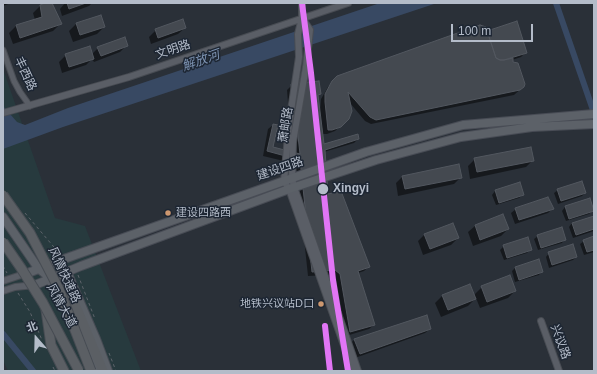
<!DOCTYPE html>
<html>
<head>
<meta charset="utf-8">
<style>
  body { margin:0 }
  #map { position:relative; width:597px; height:374px; overflow:hidden; background:#2a3038; font-family:Helvetica,"Noto Sans SC",sans-serif }
  canvas { display:block }
  .frame { position:absolute; inset:0; border:4px solid #b4bcc9; pointer-events:none }
  .north { position:absolute; left:16px; top:318px; width:40px; height:40px; -webkit-text-stroke:3px #1d2633; paint-order:stroke; rotate:340deg; font-size:11px; font-weight:700; line-height:16px; text-align:center; color:#b4bcc9 }
  .north::after { content:''; display:block; margin:auto; width:14px; height:18px; background:#b4bcc9; clip-path:polygon(50% 0,100% 100%,50% 72%,0 100%) }
  .scale { position:absolute; left:451px; top:24px; width:82px; height:18px; box-sizing:border-box; border:2px solid #b4bcc9; border-top:0; padding-left:5px; font-size:12px; line-height:14px; white-space:nowrap; color:#b4bcc9; -webkit-text-stroke:3px #1d2633; paint-order:stroke }
</style>
</head>
<body>
<div id="map">
<canvas width="597" height="374"></canvas>
<div class="frame"></div>
<div class="north">北</div>
<div class="scale">100 m</div>
</div>
<script>
const ctx = document.querySelector('canvas').getContext('2d');
ctx.lineJoin = 'round';
function fillPath(path, color) { ctx.fillStyle = color; ctx.fill(path, 'evenodd'); }
const shape = rows => new Path2D(rows.map(r => 'M' + r).join(''));
function strokePath(path, color, width, dash) { ctx.strokeStyle = color; ctx.lineWidth = width; ctx.lineCap = dash ? 'butt' : 'round'; ctx.setLineDash(dash || []); ctx.stroke(path); }
function label(font, color, halo, rows, align = 'center') {
  ctx.font = font + ' Helvetica,"Noto Sans SC",sans-serif'; ctx.lineWidth = 3; ctx.setLineDash([]); ctx.textBaseline = 'middle'; ctx.strokeStyle = halo; ctx.fillStyle = color; for (const [text, x, y, turn = 0] of rows) {
    ctx.save(); ctx.translate(x, y); ctx.rotate((+turn || 0) * Math.PI / 180); ctx.textAlign = isNaN(turn) ? turn : align; if (halo) ctx.strokeText(text, 0, 0); ctx.fillText(text, 0, 0); ctx.restore();
  }
}
fillPath(shape([
  [3,69,55,218,85,226,141,371,8,371,3,360]
]), '#273a3e');
fillPath(shape([
  [380,3,437,3,63,127,3,149,3,106,17,122,25,125,68,108]
]), '#384963');
fillPath(shape([
  [3,3,11,3,3,6],
  [48,3,51,3,60,24,53,31,13,44,9,33,16,26,35,20,33,13,40,6],
  [65,3,92,3,89,6,62,16,60,9],
  [76,24,104,27,97,34,73,42,69,31],
  [185,28,178,34,151,44,149,37,156,30],
  [486,33,525,53,521,57,512,60,523,87,514,95,371,124,365,121,350,103,348,118,335,131,327,134,322,134,323,145,358,139,354,143,324,152,327,196,369,266,364,271,358,273,374,325,369,329,346,336,336,278,330,275,308,276,296,164,263,156,268,129,273,125,272,148,295,154,290,104,288,103,287,90,292,85,319,94,318,96,320,111,321,99,328,87,338,77],
  [127,45,120,52,94,62,92,59,86,65,62,73,59,62,66,55,92,54,98,48],
  [475,159,533,160,526,167,470,179,468,166],
  [403,176,461,177,454,184,398,196,396,183],
  [558,190,585,193,582,196,558,204,554,193],
  [495,191,523,195,519,198,496,205,492,195],
  [589,200,593,210,589,214,566,221,562,211,565,207],
  [553,208,548,213,515,224,511,213,516,209],
  [503,215,508,229,501,236,473,246,468,232,475,226],
  [594,217,594,231,573,238,569,227,572,223],
  [425,234,458,238,451,245,423,255,418,241],
  [538,236,565,239,562,243,538,250,534,239],
  [594,237,594,252,584,255,580,244,584,241],
  [504,246,531,249,527,253,504,260,500,250],
  [549,253,576,257,573,260,549,268,546,257],
  [539,260,542,271,539,275,515,282,512,271,515,268],
  [470,285,474,295,482,287,515,291,508,298,480,308,476,298,468,306,441,317,435,303,442,296],
  [430,329,425,333,355,358,350,344,354,340]
]), '#0007');
strokePath(shape([
  [556,3,594,113],
  [3,334,33,371]
]), '#384963', 6);
const building = shape([
  [45,3,52,3,62,24,20,38,16,25,42,17,40,5,45,3],
  [67,3,86,3,69,9,67,3],
  [101,15,105,27,80,35,76,23,101,15],
  [183,19,186,28,158,38,155,29,183,19],
  [517,21,527,53,504,60,500,60,496,58,487,31,517,21],
  [480,25,486,27,496,58,500,60,504,60,513,58,513,62,518,63,525,84,524,87,520,90,376,120,370,117,348,92,352,111,349,119,341,127,332,130,328,130,325,102,325,94,332,81,337,76,480,25],
  [125,37,128,46,101,56,97,47,125,37],
  [90,46,94,59,69,67,65,54,90,46],
  [319,81,321,94,318,95,324,144,358,134,359,139,325,150,328,194,341,191,370,267,358,271,375,325,350,332,340,274,335,270,312,272,300,160,267,151,273,124,278,125,273,147,300,154,294,99,292,98,291,84,319,81],
  [531,147,534,161,477,172,474,158,531,147],
  [459,164,462,178,405,189,402,176,459,164],
  [582,181,586,193,561,201,557,189,582,181],
  [520,182,524,195,499,203,495,190,520,182],
  [548,197,554,209,519,220,515,208,548,197],
  [590,198,594,211,569,219,565,206,590,198],
  [503,214,509,229,480,240,475,225,503,214],
  [594,216,594,229,576,235,572,223,594,216],
  [453,223,459,238,430,249,424,234,453,223],
  [562,227,566,240,541,248,537,235,562,227],
  [594,236,594,250,587,252,583,240,594,236],
  [528,237,532,250,507,258,503,245,528,237],
  [573,244,577,257,552,265,548,252,573,244],
  [539,259,543,272,519,280,515,267,539,259],
  [510,275,516,291,487,302,481,286,510,275],
  [470,284,476,299,448,310,442,295,470,284],
  [427,315,431,329,360,354,354,339,427,315]
]);
fillPath(building, '#444950');
strokePath(building, '#52575f', 1);
const minor = shape([
  [3,50,14,81,20,92,30,106]
]);
const tertiary = shape([
  [302,3,302,18,298,34,299,57,289,124,284,181,289,189,353,371],
  [302,18,310,30,306,67,293,142,292,178,294,187,358,371],
  [3,113,129,77,348,3],
  [3,281,27,273],
  [3,291,15,287,35,285],
  [541,321,559,371]
]);
const primary = shape([
  [3,217,38,268,50,278,51,282],
  [67,272,96,339,108,371],
  [28,273,64,259,366,152,463,125,594,114],
  [35,285,81,266,289,189,376,160,461,137,532,127,594,124],
  [72,313,97,371]
]);
const trunk = shape([
  [55,282,67,291,78,311,103,371],
  [46,310,51,345,64,371]
]);
strokePath(minor, '#484c53', 7);
strokePath(tertiary, '#484c53', 8);
strokePath(primary, '#484c55', 10);
strokePath(trunk, '#474c53', 11);
strokePath(shape([
  [25,213,59,253],
  [3,266,7,273],
  [78,275,95,319],
  [18,293,30,312,42,340],
  [109,353,116,371],
  [53,367,55,371]
]), '#5d636a', 1, [3, 3]);
strokePath(minor, '#5a5e66', 5);
strokePath(tertiary, '#5a5e66', 6);
strokePath(primary, '#5c6168', 8);
strokePath(trunk, '#5b5f64', 9);
const trunkBridge = shape([
  [3,195,30,233,45,262,59,289,91,371],
  [3,242,21,268,43,303,79,371]
]);
strokePath(trunkBridge, '#474c53', 11, []);
strokePath(trunkBridge, '#5b5f64', 9);
strokePath(shape([
  [302,3,311,73,333,280,348,371],
  [325,326,330,371]
]), '#e175f5', 6);
for (const [x, y, r, color] of [
  [323,189,6,"#b4bcc9"],
  [168,213,3.5,"#cd976f"],
  [321,304,3.5,"#cd976f"]
]) { const dot = new Path2D(); dot.arc(x, y, r, 0, 2 * Math.PI); ctx.fillStyle = color; ctx.fill(dot); strokePath(dot, '#1d2633', 1.5); }
label('11px', '#b4bcc9', '#1d2633', [
  ["建设四路西",176,213],
  ["地铁兴议站D口",314,304,"right"]
], 'left');
label('12px', '#b4bcc9', '#1d2633', [
  ["文明路",173,50,-19],
  ["丰西路",25,74,65],
  ["萧邮路",286,125,-81],
  ["建设四路",280,169,-19],
  ["风情快速路",64,275,65],
  ["风情大道",61,306,61],
  ["兴议路",560,342,70]
]);
label('bold 12px', '#b4bcc9', '#1d2633', [
  ["Xingyi",333,189]
], 'left');
label('italic 13px', '#7c92b1', '#1d2633', [
  ["解放河",201,61,-19]
]);
</script>
</body>
</html>
